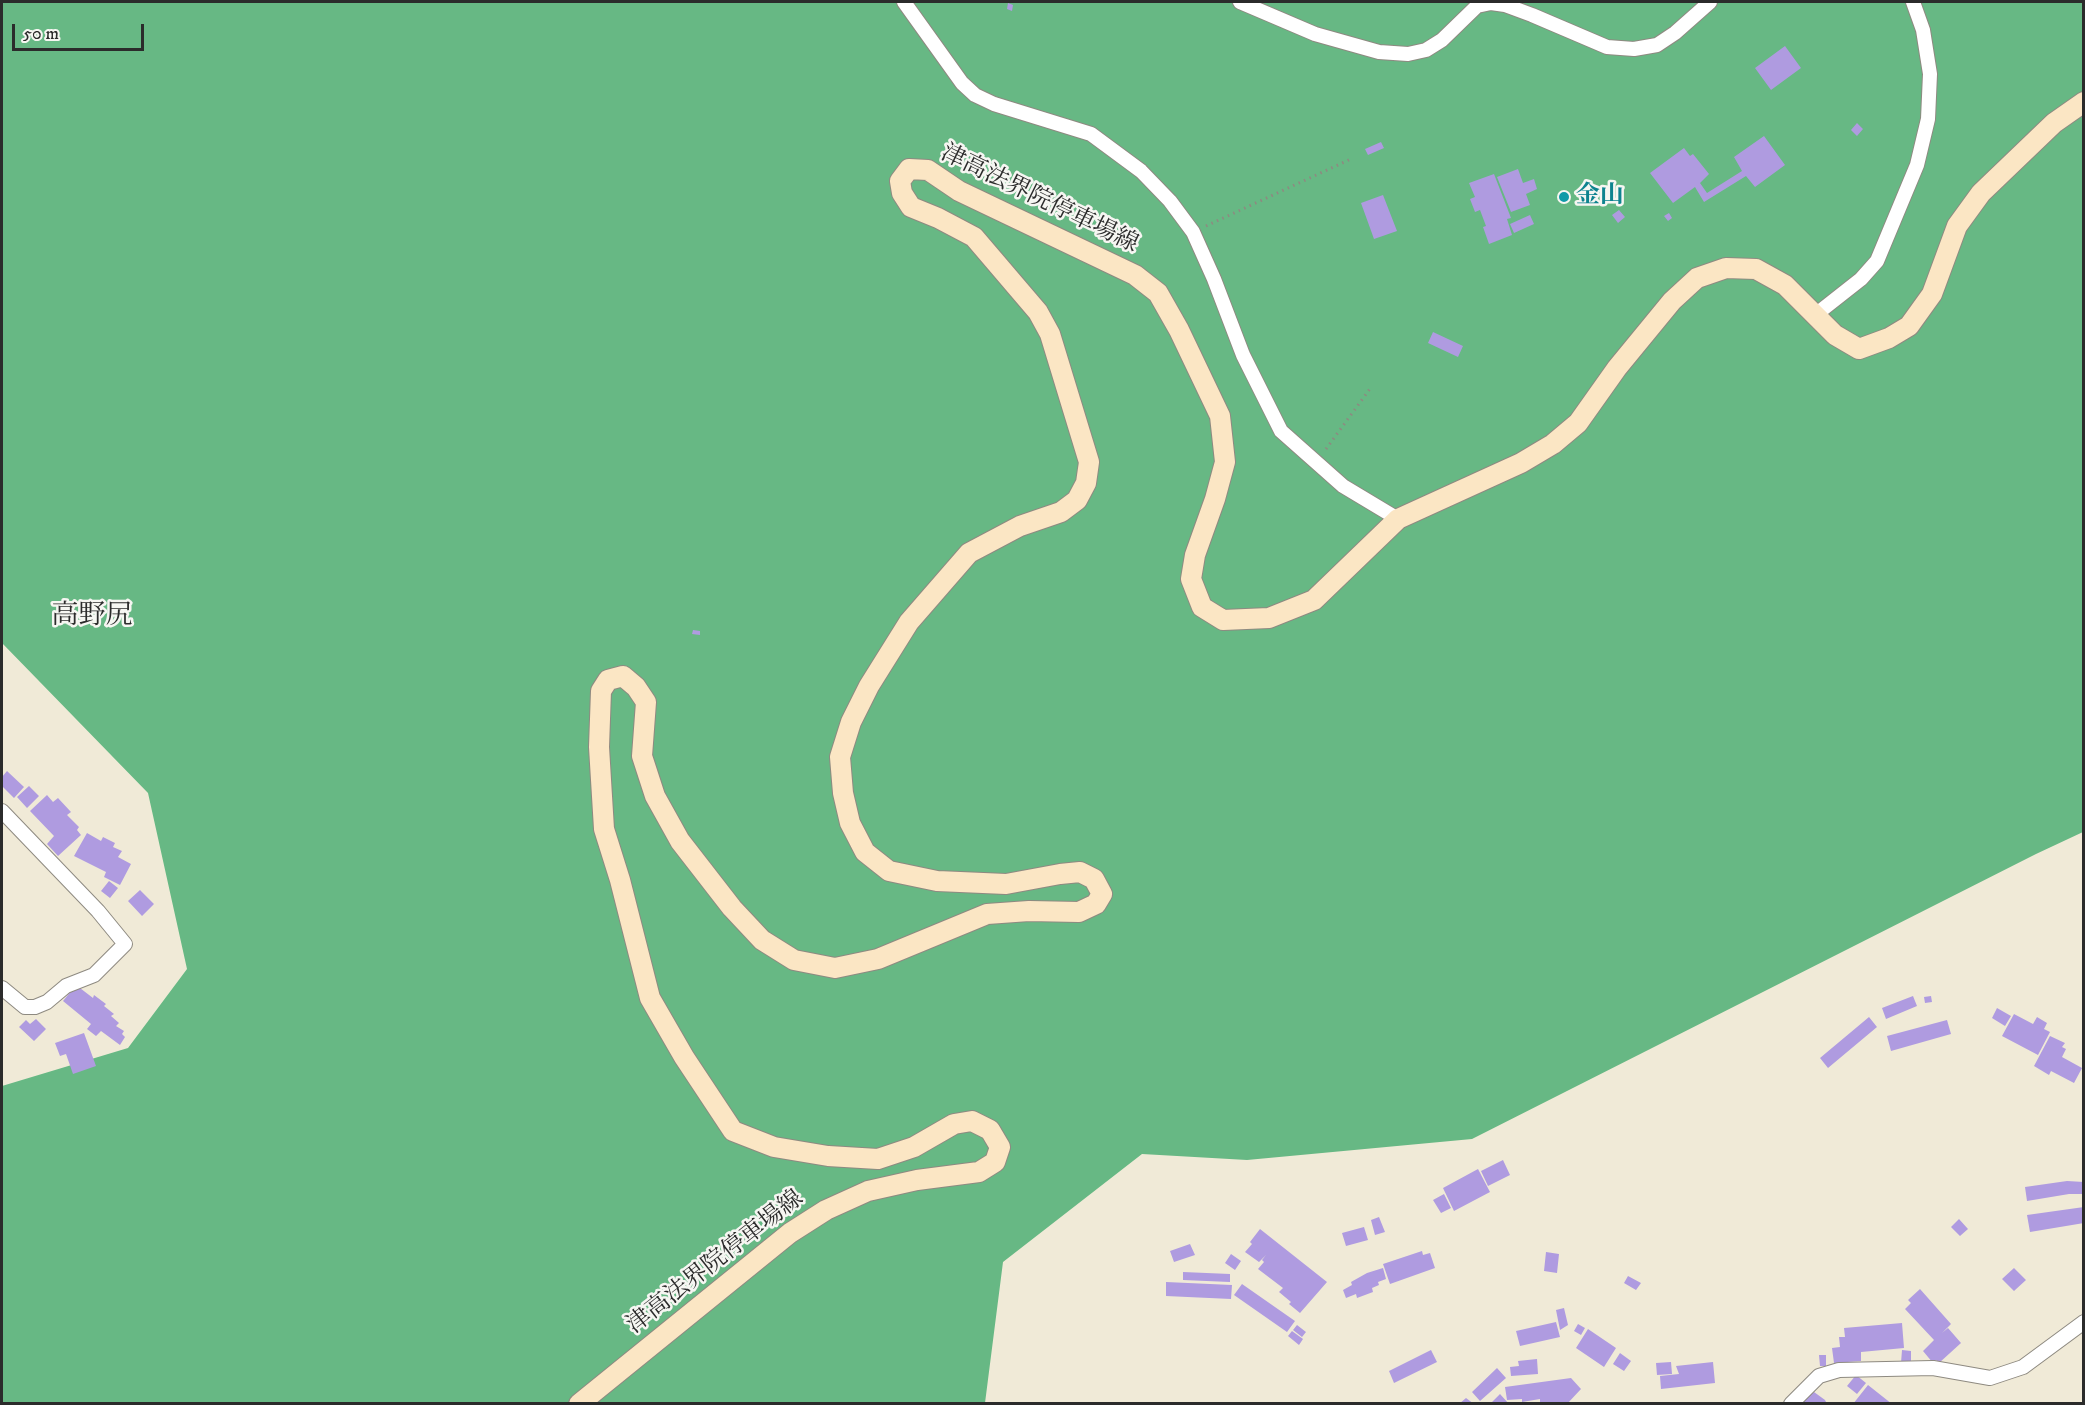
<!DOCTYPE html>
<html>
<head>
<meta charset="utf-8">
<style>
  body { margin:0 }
  #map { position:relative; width:2085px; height:1405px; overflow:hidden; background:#f0ead7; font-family:"IM FELL DW Pica",serif }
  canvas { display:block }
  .frame { position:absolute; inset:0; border:3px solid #2b2b2b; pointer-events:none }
  .scale { position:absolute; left:12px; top:24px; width:132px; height:27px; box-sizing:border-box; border:3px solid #2b2b2b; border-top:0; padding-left:8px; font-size:18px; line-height:21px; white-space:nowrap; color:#2b2b2b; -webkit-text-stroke:4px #f6f6f2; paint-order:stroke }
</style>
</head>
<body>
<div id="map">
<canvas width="2085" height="1405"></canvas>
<div class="frame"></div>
<div class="scale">50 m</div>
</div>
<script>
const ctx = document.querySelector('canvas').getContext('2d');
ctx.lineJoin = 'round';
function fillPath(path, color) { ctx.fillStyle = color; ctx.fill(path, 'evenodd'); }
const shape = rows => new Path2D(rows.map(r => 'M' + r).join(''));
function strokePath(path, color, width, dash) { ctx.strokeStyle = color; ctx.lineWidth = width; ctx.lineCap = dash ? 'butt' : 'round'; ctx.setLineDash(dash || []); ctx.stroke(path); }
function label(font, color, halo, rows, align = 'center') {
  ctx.font = font + ' "IM FELL DW Pica","Noto Serif JP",serif'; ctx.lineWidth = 5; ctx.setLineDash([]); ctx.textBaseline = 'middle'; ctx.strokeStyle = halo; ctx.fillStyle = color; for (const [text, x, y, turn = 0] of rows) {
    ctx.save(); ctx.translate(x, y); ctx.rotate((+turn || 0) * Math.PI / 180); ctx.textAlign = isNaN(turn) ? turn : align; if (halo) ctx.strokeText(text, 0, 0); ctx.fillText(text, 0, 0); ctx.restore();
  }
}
fillPath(shape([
  [2,2,2083,2,2083,832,2036,854,1472,1139,1247,1160,1142,1154,1003,1262,985,1403,2,1403,2,1086,128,1048,187,969,148,793,2,643]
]), '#67b884');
fillPath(shape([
  [1008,3,1013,5,1012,11,1007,9],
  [1785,46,1801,68,1771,90,1755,68],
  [1857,123,1863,129,1857,136,1851,130],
  [1764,136,1785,165,1755,187,1746,176,1704,202,1695,187,1673,203,1650,173,1684,148,1690,156,1693,154,1709,174,1700,183,1707,193,1742,171,1734,157],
  [1381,142,1384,148,1368,155,1365,149],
  [1518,169,1523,183,1534,179,1537,189,1526,194,1530,205,1511,212,1497,177],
  [1494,174,1511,218,1507,219,1512,235,1489,244,1483,227,1486,226,1480,210,1475,212,1470,199,1475,197,1469,183],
  [1383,195,1397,231,1374,239,1361,203],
  [1619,210,1625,217,1618,223,1612,215],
  [1669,213,1672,218,1668,221,1664,216],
  [1530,215,1534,224,1514,233,1510,224],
  [1433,332,1463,346,1458,357,1428,343],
  [693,630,700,631,700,635,692,634],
  [7,771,24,787,14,798,2,786,2,777],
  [29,786,39,796,27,808,17,797],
  [47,795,53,802,58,798,71,812,67,815,79,827,77,830,81,835,58,856,47,844,54,836,30,811],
  [87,833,101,841,103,837,115,843,113,847,122,851,118,857,131,864,120,885,104,877,106,872,74,856],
  [109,881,118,888,110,898,101,891],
  [140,890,154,904,142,916,128,901],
  [76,985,93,998,94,995,106,1004,104,1006,114,1014,111,1016,119,1023,116,1026,124,1031,122,1034,125,1037,120,1045,101,1031,96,1036,87,1029,91,1024,63,1001],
  [1913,996,1917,1006,1886,1019,1882,1008],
  [1931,996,1932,1002,1925,1003,1924,997],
  [1997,1008,2011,1016,2005,1026,1992,1018],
  [2014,1014,2033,1024,2037,1017,2047,1023,2044,1029,2050,1032,2038,1055,2002,1036],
  [1869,1017,1877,1027,1828,1068,1820,1058],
  [36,1019,46,1029,34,1041,19,1027,26,1020,30,1024],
  [1947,1020,1951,1034,1891,1051,1887,1036],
  [84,1033,96,1066,73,1074,66,1054,60,1056,55,1043],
  [2050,1036,2065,1043,2062,1047,2066,1049,2062,1057,2082,1068,2074,1083,2051,1071,2049,1075,2034,1066],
  [1503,1160,1510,1175,1488,1186,1481,1171],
  [1478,1169,1490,1192,1454,1211,1443,1188],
  [2067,1181,2084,1182,2084,1194,2069,1194,2027,1201,2025,1187],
  [1444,1194,1451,1208,1441,1213,1433,1200],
  [2084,1207,2084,1223,2030,1232,2027,1215],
  [1379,1217,1385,1232,1375,1235,1371,1220],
  [1959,1219,1968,1229,1960,1236,1951,1227],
  [1364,1227,1368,1240,1346,1246,1342,1233],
  [1260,1229,1327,1282,1300,1313,1289,1304,1291,1302,1279,1292,1283,1288,1258,1269,1264,1262,1262,1260,1266,1255,1259,1262,1245,1252,1252,1244,1250,1242],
  [1190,1244,1195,1255,1174,1262,1170,1251],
  [1422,1251,1423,1255,1430,1253,1435,1268,1390,1284,1383,1264],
  [1546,1252,1559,1254,1557,1273,1544,1271],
  [1231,1254,1241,1261,1235,1270,1225,1263],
  [1383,1268,1386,1279,1378,1282,1379,1285,1372,1288,1373,1292,1357,1298,1356,1294,1346,1298,1343,1290,1352,1285,1351,1282,1367,1273],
  [2014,1268,2026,1280,2014,1291,2002,1279],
  [1183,1272,1230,1274,1230,1282,1183,1280],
  [1628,1276,1641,1283,1636,1290,1624,1283],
  [1166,1282,1232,1285,1231,1299,1166,1296],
  [1242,1284,1295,1321,1287,1332,1234,1295],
  [1920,1289,1951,1324,1942,1333,1948,1328,1961,1343,1939,1363,1936,1360,1933,1363,1923,1351,1934,1340,1905,1309,1911,1303,1908,1300],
  [1564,1308,1568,1325,1560,1330,1556,1310],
  [1556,1322,1560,1337,1520,1346,1516,1331],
  [1902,1323,1904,1348,1861,1352,1861,1361,1834,1363,1832,1348,1840,1347,1839,1337,1845,1337,1844,1328],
  [1578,1324,1585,1328,1581,1335,1574,1331],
  [1297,1325,1306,1332,1302,1337,1293,1330],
  [1588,1329,1616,1348,1604,1367,1576,1348],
  [1292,1331,1303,1339,1299,1345,1288,1336],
  [1431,1350,1437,1362,1394,1383,1389,1371],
  [1902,1350,1911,1351,1911,1363,1901,1363],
  [1620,1353,1631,1361,1624,1371,1613,1364],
  [1819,1355,1826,1355,1826,1366,1820,1366],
  [1537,1359,1538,1374,1511,1376,1510,1367,1519,1366,1518,1361],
  [1671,1362,1672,1374,1657,1375,1656,1363],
  [1713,1362,1715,1383,1661,1389,1660,1376,1679,1374,1676,1366],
  [1497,1368,1506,1378,1480,1401,1472,1392],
  [1856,1375,1866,1383,1857,1394,1847,1386],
  [1571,1378,1581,1389,1567,1404,1540,1404,1540,1399,1522,1402,1522,1399,1507,1400,1505,1387],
  [1868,1385,1892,1404,1853,1404],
  [1814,1392,1825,1400,1827,1404,1804,1404,1802,1400],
  [1500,1394,1509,1404,1490,1404],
  [1466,1398,1474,1404,1459,1404]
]), '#af9be0');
const minor = shape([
  [904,2,962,83,975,95,994,104,1091,134,1141,171,1170,201,1193,232,1214,279,1243,355,1281,431,1343,486,1398,519],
  [1240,2,1315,34,1379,52,1408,54,1426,50,1442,40,1477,6,1491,3,1505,5,1532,15,1607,47,1634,49,1657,45,1675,33,1710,2],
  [1814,316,1861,279,1877,261,1917,165,1928,119,1930,74,1923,30,1913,2],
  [2,811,98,911,125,944,94,975,66,986,47,1002,35,1007,25,1007,2,988],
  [1791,1404,1819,1376,1839,1370,1933,1368,1990,1378,2023,1367,2084,1322]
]);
const secondary = shape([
  [579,1404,790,1233,826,1210,868,1191,917,1180,979,1172,995,1162,1000,1147,990,1130,972,1121,954,1124,914,1147,878,1159,828,1156,774,1147,733,1131,684,1057,650,998,620,880,604,829,599,747,601,691,608,680,623,676,636,687,646,702,642,756,655,796,680,841,732,908,762,940,794,960,835,968,878,959,987,914,1029,911,1079,912,1096,904,1102,894,1094,879,1080,872,1060,874,1006,884,937,881,889,871,865,852,850,823,843,793,840,757,851,722,869,686,909,622,969,553,1020,526,1061,512,1077,500,1086,483,1089,462,1050,334,1038,312,974,237,938,218,911,207,902,193,900,181,909,169,928,170,959,191,1135,275,1158,293,1179,330,1220,416,1225,462,1215,499,1195,555,1191,579,1202,607,1223,620,1269,618,1314,600,1398,519,1521,463,1553,444,1578,423,1617,368,1672,301,1697,278,1726,268,1756,269,1785,285,1835,335,1859,349,1889,338,1909,326,1932,294,1957,226,1981,193,2054,123,2084,102]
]);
strokePath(minor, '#8e8a81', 16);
strokePath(secondary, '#8e8a81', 22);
strokePath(shape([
  [1206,226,1353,158],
  [1326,449,1372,386]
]), '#8e8a81', 3, [1.5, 4.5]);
strokePath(minor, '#fff', 14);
strokePath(secondary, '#fbe6c4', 20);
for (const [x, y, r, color] of [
  [1564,197,6,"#0f9aa8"]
]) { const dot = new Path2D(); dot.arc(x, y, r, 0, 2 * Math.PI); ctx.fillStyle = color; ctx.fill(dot); strokePath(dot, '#f6f6f2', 2); }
label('bold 24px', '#0d838f', '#f6f6f2', [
  ["金山",1576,197]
], 'left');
label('24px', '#2b2b2b', '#f6f6f2', [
  ["津高法界院停車場線",1039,200,26],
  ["津高法界院停車場線",716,1263,-38]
]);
label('27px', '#2b2b2b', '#f6f6f2', [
  ["高野尻",92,617]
]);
</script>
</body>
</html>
